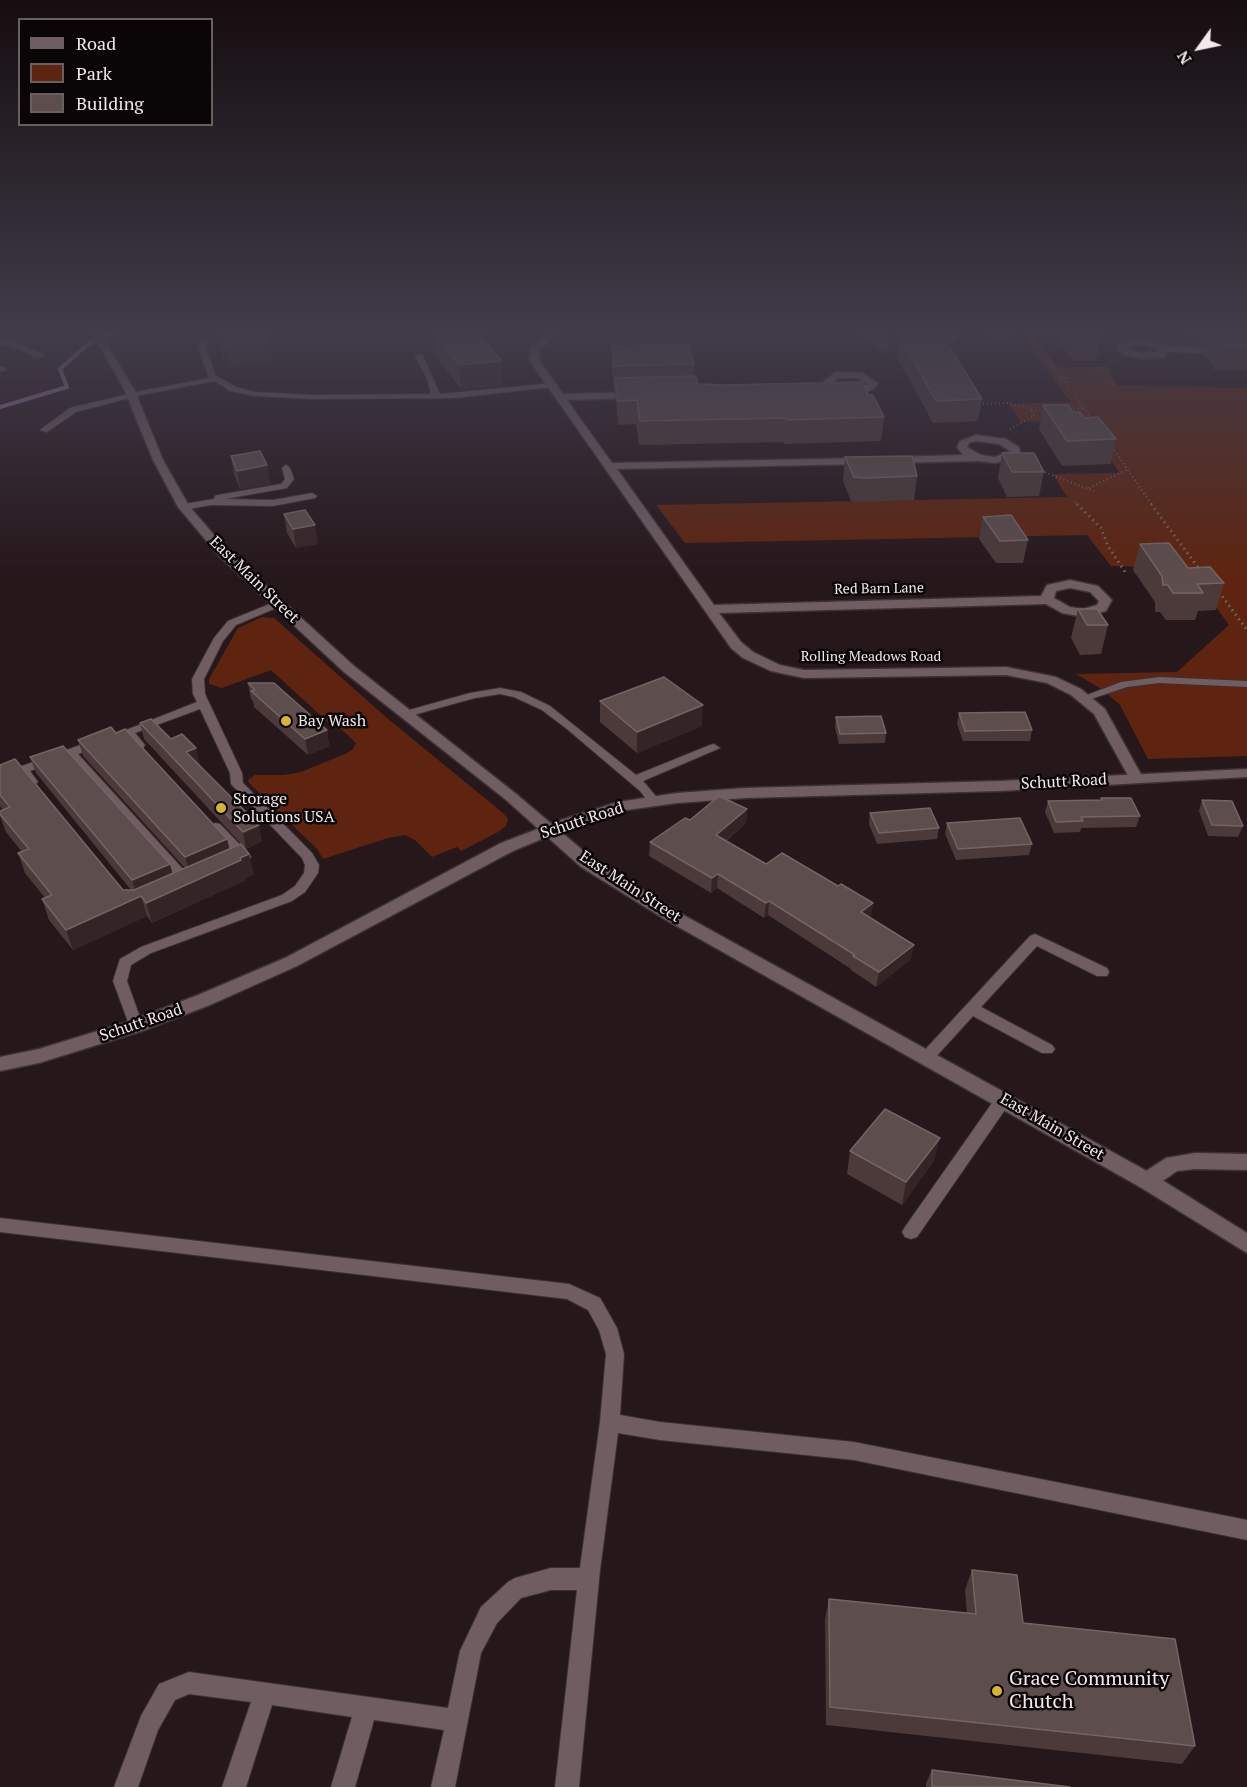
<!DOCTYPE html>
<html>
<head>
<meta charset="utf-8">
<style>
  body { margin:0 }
  #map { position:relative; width:1247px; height:1787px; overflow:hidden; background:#26171b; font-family:"PT Serif",serif }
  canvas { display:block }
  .legend { position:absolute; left:18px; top:18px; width:195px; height:108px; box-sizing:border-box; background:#0a0506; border:2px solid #676061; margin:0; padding:8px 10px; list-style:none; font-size:18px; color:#f3e8ea }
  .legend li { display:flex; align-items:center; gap:12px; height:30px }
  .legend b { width:30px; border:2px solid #676061 }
  .north { position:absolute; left:1169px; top:18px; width:60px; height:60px; -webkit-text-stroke:4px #0a0506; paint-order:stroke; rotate:237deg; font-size:16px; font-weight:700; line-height:24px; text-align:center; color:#f3e8ea }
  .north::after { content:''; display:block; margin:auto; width:21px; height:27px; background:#f3e8ea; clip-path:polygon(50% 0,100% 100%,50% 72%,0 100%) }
</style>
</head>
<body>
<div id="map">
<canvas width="1247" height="1787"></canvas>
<ul class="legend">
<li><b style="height:8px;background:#705d62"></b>Road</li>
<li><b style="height:16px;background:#5f240f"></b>Park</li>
<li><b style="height:16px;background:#5d4d4c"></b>Building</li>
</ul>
<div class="north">N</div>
</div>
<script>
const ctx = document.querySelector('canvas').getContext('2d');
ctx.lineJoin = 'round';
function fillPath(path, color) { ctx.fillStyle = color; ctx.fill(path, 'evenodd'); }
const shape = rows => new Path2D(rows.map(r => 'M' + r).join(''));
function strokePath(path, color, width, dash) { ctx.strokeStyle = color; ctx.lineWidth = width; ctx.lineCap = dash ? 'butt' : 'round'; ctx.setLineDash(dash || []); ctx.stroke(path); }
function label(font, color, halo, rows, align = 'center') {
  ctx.font = font + ' "PT Serif",serif'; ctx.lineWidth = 5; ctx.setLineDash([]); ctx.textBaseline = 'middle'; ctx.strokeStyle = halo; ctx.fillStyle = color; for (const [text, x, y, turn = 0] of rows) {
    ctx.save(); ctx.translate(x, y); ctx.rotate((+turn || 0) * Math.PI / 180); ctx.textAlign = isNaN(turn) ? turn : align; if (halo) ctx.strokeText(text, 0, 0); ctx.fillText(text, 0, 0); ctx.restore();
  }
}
fillPath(shape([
  [1020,331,1083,331,1085,333,1033,335,1058,367,1107,367,1117,385,1247,388,1247,756,1148,759,1120,705,1103,690,1076,674,1177,672,1229,625,1188,568,1111,566,1087,535,685,543,656,505,1067,497,1053,474,1120,473,1084,421,1021,422,1009,404,1070,402],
  [262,617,274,618,387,718,503,813,508,819,506,826,498,832,461,851,457,847,432,857,415,840,405,835,388,838,323,859,317,849,248,782,249,779,255,775,284,775,301,772,345,754,353,749,356,743,340,728,331,725,271,670,222,688,209,684,209,679,238,628]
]), '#5f240f');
strokePath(shape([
  [0,407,67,387,60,369,88,344,118,331]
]), '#a578a6', 4);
const service = shape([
  [7,339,43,354,44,356,37,358,6,344,0,345,0,341,7,339],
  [204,339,208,341,206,348,215,375,236,387,255,392,312,395,431,394,427,379,415,356,419,354,423,356,440,394,552,383,556,385,552,387,457,398,312,399,255,396,230,391,215,381,141,395,76,412,47,432,40,430,70,408,141,391,209,378,198,348,200,341,204,339],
  [0,367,6,368,7,370,0,372,0,367],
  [286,465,290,468,294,479,287,488,225,499,273,500,312,493,317,496,315,498,273,506,211,505,184,510,179,507,184,504,214,499,215,496,218,495,281,484,285,479,282,468,286,465],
  [277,601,282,604,281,606,236,625,223,641,204,679,205,694,242,773,243,783,312,853,319,865,318,873,305,892,292,901,151,953,131,965,127,981,143,1026,141,1030,136,1031,131,1030,113,981,120,959,141,947,282,895,295,886,304,873,305,865,302,858,231,784,230,773,200,709,135,733,145,745,143,748,135,748,121,732,197,702,193,694,192,679,214,638,228,621,277,601],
  [1159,677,1247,681,1247,687,1159,683,1127,687,1085,701,1079,698,1121,682,1159,677],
  [500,688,521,692,550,706,636,775,710,745,714,744,720,748,643,781,660,801,654,805,650,804,640,791,567,729,542,710,514,697,500,694,475,698,406,717,400,714,402,712,470,693,500,688],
  [97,739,103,743,101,746,78,754,192,879,194,882,192,885,182,885,68,758,30,771,38,782,32,786,28,785,17,770,19,767,97,739],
  [215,823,220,824,249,854,251,857,249,860,237,861,236,857,209,827,215,823],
  [1035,934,1107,968,1109,972,1107,976,1097,976,1037,946,981,1007,1052,1045,1055,1049,1052,1053,1042,1053,973,1016,932,1061,922,1061,919,1057,922,1053,1030,936,1035,934],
  [1003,1094,1009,1096,1011,1100,1009,1104,917,1237,911,1239,905,1237,902,1232,905,1227,997,1096,1003,1094],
  [0,1218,569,1284,600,1298,617,1328,624,1354,620,1415,660,1422,854,1442,1247,1520,1247,1540,854,1460,660,1440,618,1433,600,1570,579,1787,555,1787,577,1590,551,1590,521,1598,497,1623,481,1653,455,1787,431,1787,444,1730,374,1720,355,1787,331,1787,352,1717,272,1705,246,1787,222,1787,251,1702,189,1694,175,1700,158,1730,138,1787,114,1787,141,1716,159,1684,189,1672,448,1708,460,1651,481,1607,508,1582,515,1578,551,1568,580,1568,600,1422,606,1354,599,1330,588,1310,567,1299,0,1232,0,1218]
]);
const minor = shape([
  [552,331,561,331,540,349,539,360,563,394,636,392,641,395,636,398,567,400,612,463,867,458,872,461,867,464,617,469,714,605,1041,596,1047,585,1070,580,1098,586,1112,600,1106,611,1083,617,1062,613,1046,604,719,613,741,642,753,652,780,665,804,670,1006,667,1056,677,1081,689,1105,709,1143,778,1141,781,1131,781,1094,714,1071,695,1047,683,1006,675,804,678,771,671,743,658,731,648,529,360,532,346,552,331],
  [1070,588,1090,592,1099,601,1097,605,1083,609,1070,607,1054,598,1056,591,1070,588],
  [910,331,918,331,921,335,934,338,947,336,946,331,955,331,958,334,953,340,934,344,914,339,910,331],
  [1137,338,1153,341,1165,346,1247,348,1247,354,1167,352,1164,357,1142,359,1124,355,1117,350,1118,344,1137,338],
  [1137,344,1148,345,1158,350,1157,352,1142,353,1126,349,1137,344],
  [836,372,862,373,878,383,874,389,863,393,836,392,823,382,836,372],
  [838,378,857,378,868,384,862,387,844,387,834,382,838,378],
  [976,435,1006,439,1019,447,1020,452,1013,459,995,463,979,461,892,463,887,460,892,457,963,455,957,447,960,441,976,435],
  [976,441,999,444,1010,451,995,457,981,455,967,447,969,443,976,441],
  [1195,1153,1247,1154,1247,1170,1195,1169,1177,1171,1154,1187,1147,1189,1140,1187,1137,1181,1140,1175,1166,1158,1195,1153]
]);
const tertiary = shape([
  [1247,769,1247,777,1000,791,745,798,677,803,620,811,573,826,513,851,297,966,210,1005,142,1031,39,1063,0,1071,0,1057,39,1049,130,1021,198,995,285,958,501,843,561,820,618,802,677,793,745,788,1000,781,1247,769]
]);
const secondary = shape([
  [91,331,99,331,134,389,163,460,189,506,228,551,354,666,515,793,593,859,678,912,1154,1175,1247,1233,1247,1253,1140,1187,666,920,581,867,505,799,344,672,220,557,178,507,153,460,124,389,91,331]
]);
strokePath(service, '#3c3134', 2);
strokePath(minor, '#3c3134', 3);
strokePath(tertiary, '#3c3134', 3);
strokePath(secondary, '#3c3134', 3);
strokePath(shape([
  [1026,331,1094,421],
  [215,336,223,335,223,362],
  [1092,374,1115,360],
  [1061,378,1075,378],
  [1102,382,1117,385],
  [979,404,1008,403,1033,410],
  [1066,409,1085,409],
  [1010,429,1034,416,1032,411,1046,410],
  [1112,447,1152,505],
  [1041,471,1094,491],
  [1089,488,1128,469],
  [1075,502,1078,505]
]), '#74676a', 2, [1, 3]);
strokePath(shape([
  [1077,504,1101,528,1108,546,1127,575],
  [1151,504,1200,570],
  [1219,592,1247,630]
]), '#74676a', 3, [1.5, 4]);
fillPath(service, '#705d62');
fillPath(minor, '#705d62');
fillPath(tertiary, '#705d62');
fillPath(secondary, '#705d62');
fillPath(shape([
  [856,331,886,331,888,346,886,354],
  [983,331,1011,331,1010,340,988,338],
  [1057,331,1096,331,1101,337,1096,360,1074,361,1056,338],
  [1187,331,1247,331,1247,370,1215,370,1205,355,1207,345,1197,345],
  [434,332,503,385,461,390,436,356],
  [900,336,982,399,978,421,933,423,897,357],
  [612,346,694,364,693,376,698,384,868,395,884,417,881,441,784,444,783,442,639,445,636,424,618,425,615,390,614,390,612,369],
  [1043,405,1073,412,1084,418,1116,439,1111,464,1062,466,1039,429],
  [1002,453,1044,472,1039,496,1007,497,998,478],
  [231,456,267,465,270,484,240,489,234,474],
  [845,457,917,476,914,500,862,502,851,501,843,481],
  [284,514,318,544,296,548,287,533],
  [983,517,1028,540,1023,563,996,563,979,539],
  [1140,544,1188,568,1224,583,1216,610,1198,611,1195,620,1166,620,1160,612,1155,612,1155,602,1133,570],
  [1078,609,1108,625,1101,654,1080,655,1071,638],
  [248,683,327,730,329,746,308,755,254,707,253,701,251,699],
  [600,701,702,726,637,753,600,722],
  [959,713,1032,730,1030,741,963,741,957,724],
  [836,717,886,733,885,743,839,744,835,727],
  [140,723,171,739,200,764,198,765,262,841,246,849,144,739],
  [78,740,230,849,254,874,245,878,246,880,152,923,147,916,73,950,49,920,42,899,45,898,25,873,18,853,22,852,6,832,0,816,0,811,3,810,0,806,0,765,123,890,131,890,36,773,30,757,170,864,172,873,185,868,83,756],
  [1101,798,1140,816,1136,827,1081,828,1080,832,1054,833,1045,812,1048,801,1101,800],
  [1202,800,1243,826,1238,837,1208,836,1199,811],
  [747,809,746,823,726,841,766,864,871,917,870,918,911,959,876,987,851,970,851,969,768,915,764,918,717,888,711,893,649,856,650,842,690,820],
  [870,813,939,828,937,839,877,844,869,824],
  [947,823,1032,844,1029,855,956,860,945,834],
  [850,1151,934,1161,902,1205,847,1174],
  [972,1570,1023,1623,1195,1746,1182,1764,826,1725,825,1619,829,1599,967,1614,965,1590],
  [932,1770,1070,1787,926,1787,926,1783]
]), '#4b3a39');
fillPath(shape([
  [268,341,272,364,229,368,225,344],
  [502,361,503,385,461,390,459,365],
  [267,465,270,484,240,489,237,471],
  [315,525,318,544,296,548,293,529],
  [703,705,702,726,637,753,637,732],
  [327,730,329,746,308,755,305,739],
  [196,748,200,764,189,768,186,752],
  [747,809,746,823,715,849,716,835],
  [259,825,262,841,246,849,243,832],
  [227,839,231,855,190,873,185,857],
  [249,854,254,874,245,878,246,880,152,923,146,903],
  [170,864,174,880,137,896,132,880],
  [718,874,717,888,711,893,712,878],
  [141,896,147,916,73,950,66,930],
  [769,901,768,915,764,918,766,903],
  [873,903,871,917,858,926,861,912],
  [914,945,911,959,876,987,879,972],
  [940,1138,934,1161,902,1205,906,1182]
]), '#342425');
const building = shape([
  [223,331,266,331,268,341,225,344,223,331],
  [445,331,477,331,502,361,459,365,434,332,445,331],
  [867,331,886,331,888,346,867,331],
  [905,331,927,331,941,333,982,399,936,401,900,336,905,331],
  [1073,331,1096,331,1101,337,1079,337,1073,331],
  [1211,332,1247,333,1247,347,1222,347,1211,332],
  [689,345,694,364,614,366,612,346,689,345],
  [696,376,698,384,725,385,863,382,868,395,873,395,884,417,786,420,785,418,640,421,637,400,618,401,615,378,696,376],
  [1043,405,1068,405,1073,412,1080,412,1084,418,1098,417,1116,439,1067,441,1043,405],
  [260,451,267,465,237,471,231,456,260,451],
  [1002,453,1034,453,1044,472,1012,472,1002,453],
  [912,456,917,476,865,478,854,477,845,457,912,456],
  [305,510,315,525,293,529,284,514,305,510],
  [1011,515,1028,540,1000,541,983,517,1011,515],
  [1169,543,1188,568,1210,567,1224,583,1197,584,1203,593,1173,593,1168,585,1163,585,1162,576,1140,544,1169,543],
  [1078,609,1097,609,1108,625,1087,625,1078,609],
  [664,677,703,705,637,732,600,701,664,677],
  [248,683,274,683,327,730,305,739,251,691,255,690,248,683],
  [1025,712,1032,730,965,731,959,713,1025,712],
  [881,716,886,733,840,734,836,717,881,716],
  [151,719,171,739,182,734,196,748,186,752,259,825,243,832,140,723,151,719],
  [111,727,116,733,125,729,227,839,185,857,78,740,111,727],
  [63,746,170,864,132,880,30,757,63,746],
  [15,759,123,890,134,890,241,844,249,854,240,858,241,860,146,903,141,896,66,930,42,899,52,895,18,853,29,849,0,814,0,811,10,807,0,795,0,765,15,759],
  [719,796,747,809,716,835,766,864,782,853,838,886,841,884,873,903,861,912,914,945,879,972,853,956,855,955,769,901,766,903,718,874,712,878,650,842,685,818,690,820,719,796],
  [1101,798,1131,798,1140,816,1081,817,1083,821,1056,822,1048,801,1102,800,1101,798],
  [1202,800,1232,801,1243,826,1212,825,1202,800],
  [930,808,939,828,879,833,870,813,930,808],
  [1020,818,1032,844,958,849,947,823,1020,818],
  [885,1109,940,1138,906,1182,850,1151,885,1109],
  [972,1570,1017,1575,1023,1623,1175,1639,1195,1746,830,1707,829,1599,976,1614,972,1570],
  [932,1770,1070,1787,932,1787,932,1770]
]);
fillPath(building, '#5d4d4c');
strokePath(building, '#746565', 1.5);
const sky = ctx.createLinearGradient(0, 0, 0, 581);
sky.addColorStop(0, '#150d0f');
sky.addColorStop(0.57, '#413c4a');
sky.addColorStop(1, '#413c4a00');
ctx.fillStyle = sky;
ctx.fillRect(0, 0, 1247, 581);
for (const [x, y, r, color] of [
  [286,721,6,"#d3b635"],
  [221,808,6,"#d3b635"],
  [997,1691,6,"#d3b635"]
]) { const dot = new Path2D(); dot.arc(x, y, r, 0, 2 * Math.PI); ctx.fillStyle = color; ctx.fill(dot); strokePath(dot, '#0a0506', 2); }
label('14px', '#f3e8ea', '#0a0506', [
  ["Red Barn Lane",879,589,-1],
  ["Rolling Meadows Road",871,657]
]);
label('16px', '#f3e8ea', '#0a0506', [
  ["East Main Street",254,580,44],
  ["Schutt Road",1064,782,-3],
  ["Schutt Road",582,821,-18],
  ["East Main Street",630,887,33],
  ["Schutt Road",141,1023,-19],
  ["East Main Street",1052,1127,30]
]);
label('16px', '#f3e8ea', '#0a0506', [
  ["Bay Wash",298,721],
  ["Storage",233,799],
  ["Solutions USA",233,817]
], 'left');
label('20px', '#f3e8ea', '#0a0506', [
  ["Grace Community",1009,1679],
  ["Chutch",1009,1702]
], 'left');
</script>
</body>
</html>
